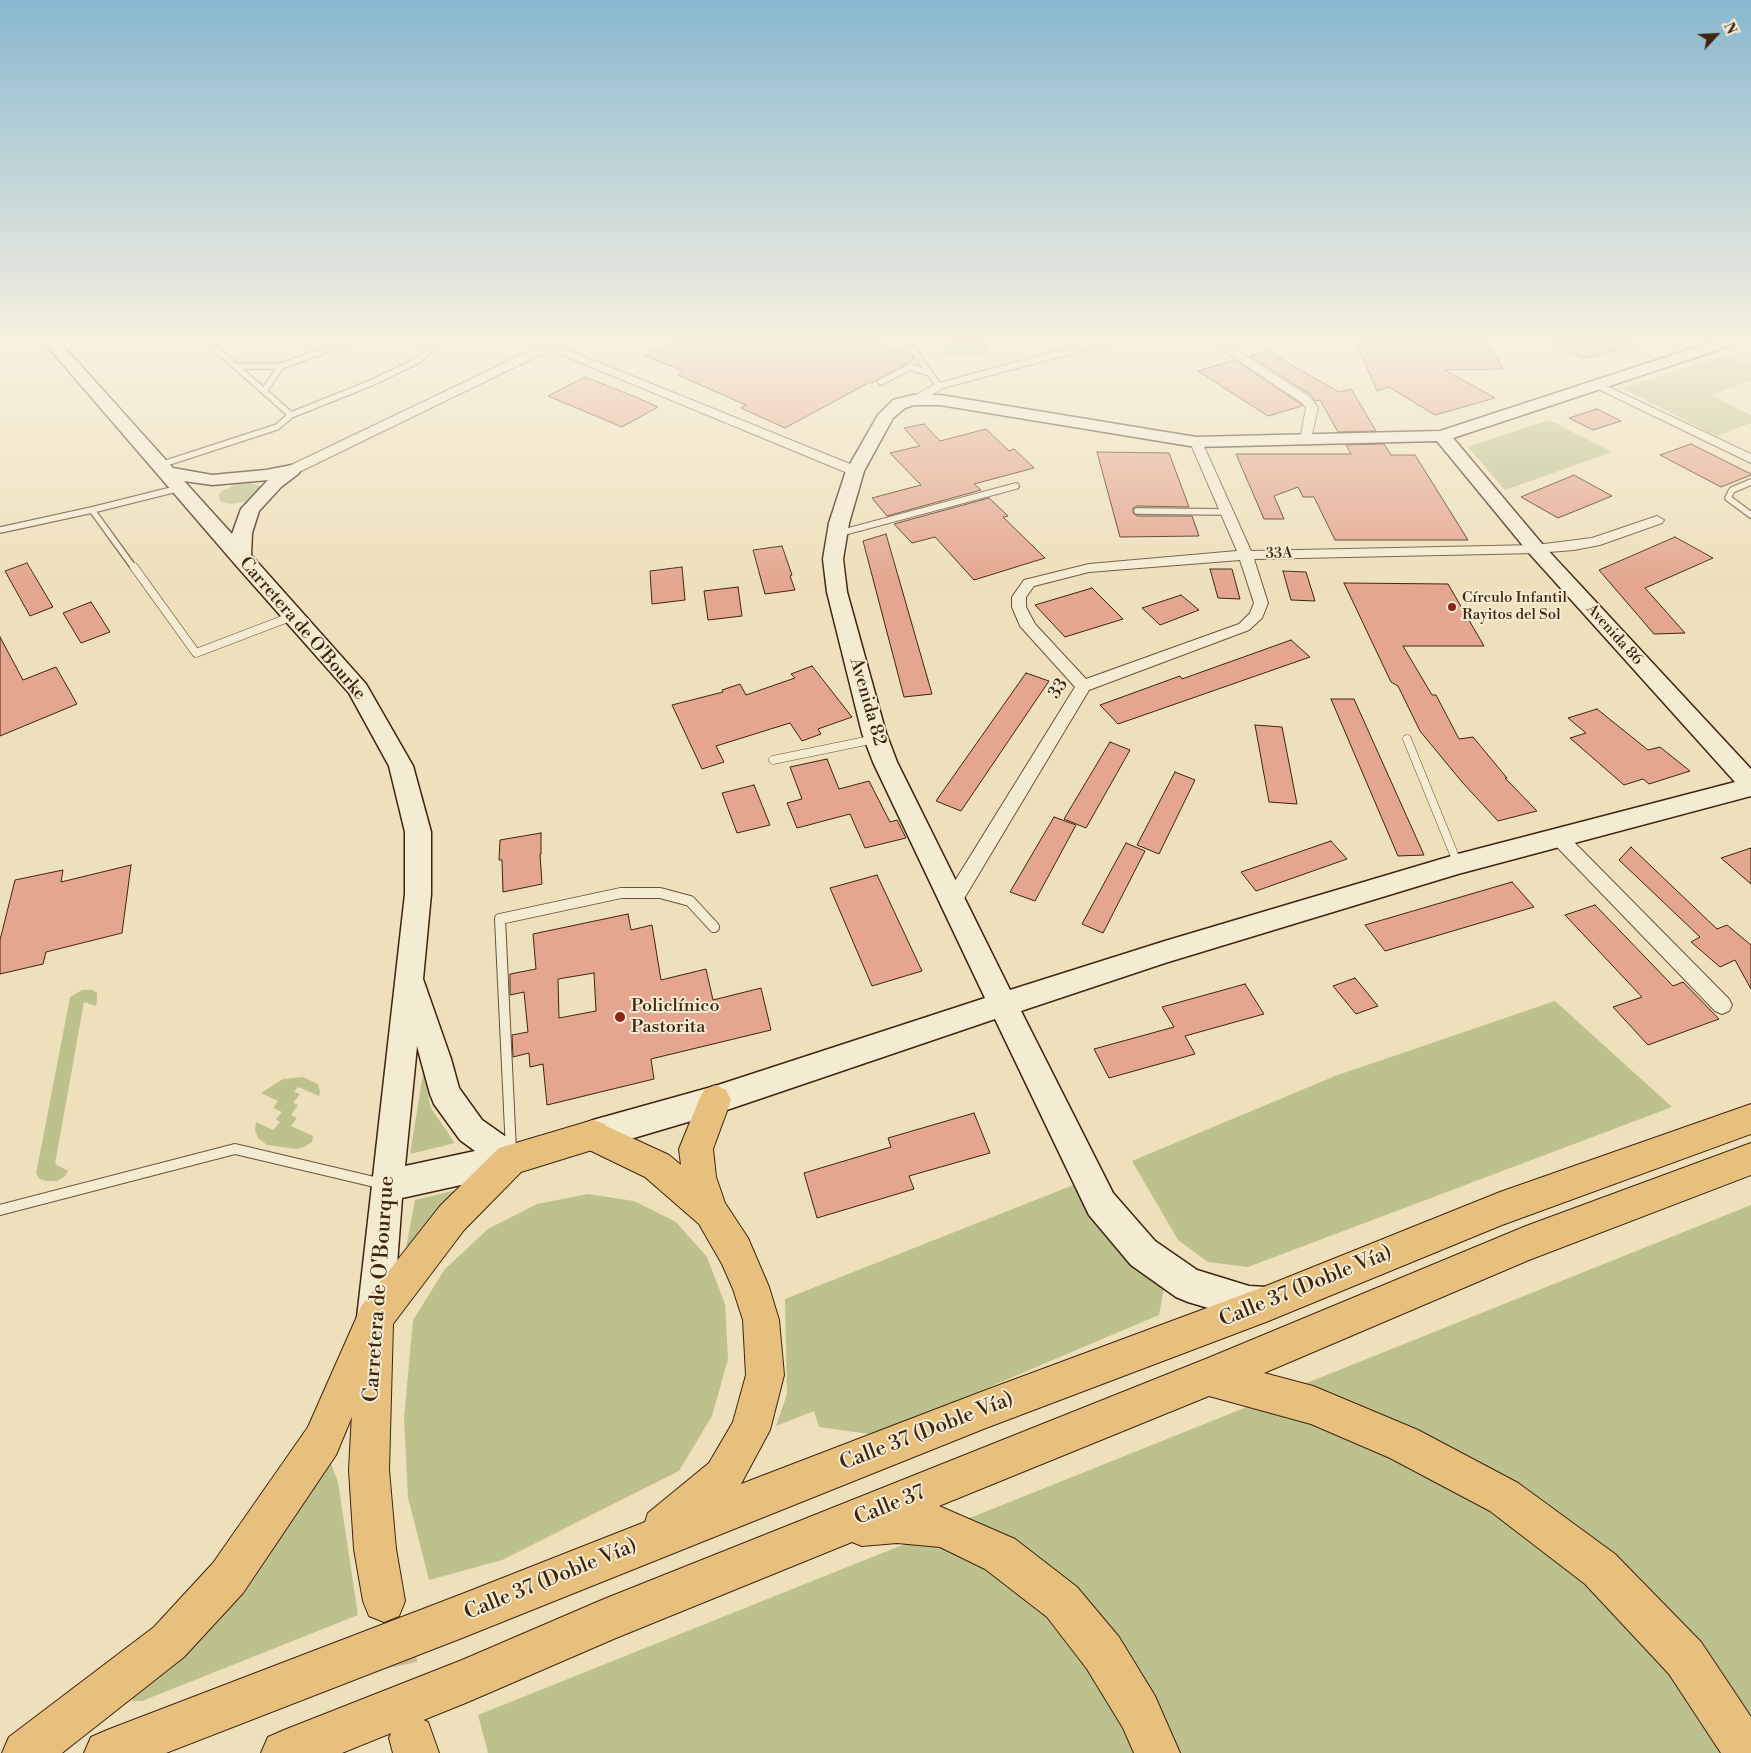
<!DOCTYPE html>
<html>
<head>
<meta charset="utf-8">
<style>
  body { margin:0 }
  #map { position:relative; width:1751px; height:1753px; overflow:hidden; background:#eee0bb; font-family:"Libre Bodoni",serif }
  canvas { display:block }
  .north { position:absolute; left:1691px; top:10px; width:50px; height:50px; -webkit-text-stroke:4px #f4ebd3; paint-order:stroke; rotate:65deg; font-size:14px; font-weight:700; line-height:20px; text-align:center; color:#3e2411 }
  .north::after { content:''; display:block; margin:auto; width:18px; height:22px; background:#3e2411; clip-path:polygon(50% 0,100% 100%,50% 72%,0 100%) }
</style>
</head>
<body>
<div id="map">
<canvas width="1751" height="1753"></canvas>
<div class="north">N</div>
</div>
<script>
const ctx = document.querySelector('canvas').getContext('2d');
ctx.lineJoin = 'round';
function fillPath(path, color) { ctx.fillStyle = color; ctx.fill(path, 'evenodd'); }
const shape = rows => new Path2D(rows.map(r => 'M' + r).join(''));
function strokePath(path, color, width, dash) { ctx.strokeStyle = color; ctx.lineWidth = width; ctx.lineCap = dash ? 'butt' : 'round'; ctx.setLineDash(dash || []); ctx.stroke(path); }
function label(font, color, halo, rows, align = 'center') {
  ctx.font = font + ' "Libre Bodoni",serif'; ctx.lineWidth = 4; ctx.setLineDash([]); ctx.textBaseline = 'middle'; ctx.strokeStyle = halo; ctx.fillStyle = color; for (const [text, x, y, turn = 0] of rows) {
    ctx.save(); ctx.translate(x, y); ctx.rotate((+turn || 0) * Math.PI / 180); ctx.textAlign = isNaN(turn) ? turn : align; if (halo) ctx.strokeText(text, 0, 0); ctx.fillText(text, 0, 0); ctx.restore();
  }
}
fillPath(shape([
  [1725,355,1751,367,1751,381,1711,395,1751,415,1751,423,1716,436,1622,388],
  [1549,420,1612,452,1505,490,1468,447],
  [239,483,251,483,260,486,261,490,250,500,243,502,230,504,220,501,219,494,222,491],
  [82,990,93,990,97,993,97,1000,96,1006,84,1002,55,1164,68,1171,64,1177,57,1181,46,1181,40,1179,36,1174,70,997],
  [1555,1001,1672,1107,1248,1267,1208,1262,1178,1240,1132,1161,1335,1076],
  [423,1074,431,1108,455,1143,410,1154],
  [303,1077,318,1084,320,1092,319,1096,298,1087,294,1092,300,1094,293,1103,298,1105,291,1115,297,1118,291,1126,313,1136,312,1142,304,1147,296,1149,267,1145,258,1138,255,1130,256,1122,273,1130,280,1122,276,1119,282,1112,273,1108,278,1101,261,1093,283,1079],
  [1076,1184,1165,1283,1159,1315,876,1435,819,1427,814,1411,776,1426,787,1394,785,1299],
  [465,1188,406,1248,415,1200],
  [588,1194,634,1201,676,1222,707,1257,725,1304,728,1359,712,1416,679,1471,502,1560,429,1580,408,1498,404,1418,413,1320,445,1269,488,1229,537,1204],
  [1751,1205,1751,1753,488,1753,478,1715],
  [331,1464,338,1482,358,1615,142,1701,132,1701,135,1688,322,1465]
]), '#bdc18d');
const water = shape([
  [946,340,989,340,988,354,945,353,946,340]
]);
fillPath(water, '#9bbeaa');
strokePath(water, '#76806d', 1);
const building = shape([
  [675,340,873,340,911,354,914,359,872,383,870,382,785,428,741,408,746,405,678,375,684,371,645,356,675,340],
  [1355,340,1486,340,1503,369,1445,370,1495,398,1435,415,1389,387,1377,391,1355,340],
  [1545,340,1634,340,1635,345,1583,359,1545,340],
  [1267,351,1339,392,1351,389,1376,431,1338,432,1320,400,1315,401,1311,395,1250,356,1267,351],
  [1235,360,1301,404,1302,406,1268,416,1198,371,1235,360],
  [585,377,638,398,658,407,622,427,548,396,585,377],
  [1597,409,1621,421,1593,430,1569,418,1597,409],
  [924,424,940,441,986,429,1009,451,1014,449,1034,468,974,484,981,490,887,516,872,498,921,485,890,453,920,446,904,428,924,424],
  [1384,444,1391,455,1415,455,1468,540,1335,540,1314,497,1303,497,1298,487,1274,496,1284,519,1264,519,1236,454,1351,454,1346,445,1384,444],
  [1691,444,1751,474,1751,475,1721,487,1660,455,1691,444],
  [1097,452,1169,453,1189,507,1137,506,1133,508,1133,513,1137,516,1192,516,1199,536,1120,537,1097,452],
  [1574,475,1612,496,1558,518,1521,497,1574,475],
  [989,498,1008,516,1003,517,1045,558,974,580,935,537,912,543,894,524,989,498],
  [886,534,932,694,904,697,863,541,886,534],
  [1675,537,1713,558,1645,588,1685,633,1654,634,1599,570,1675,537],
  [782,546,792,575,790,576,795,590,765,594,753,550,782,546],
  [27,563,53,607,30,616,5,571,27,563],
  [682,567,685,600,652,604,650,571,682,567],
  [1210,569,1232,569,1240,599,1218,598,1210,569],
  [1283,571,1306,572,1315,601,1291,600,1283,571],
  [1344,583,1448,584,1484,646,1403,646,1432,695,1436,695,1459,739,1473,737,1507,778,1505,778,1537,811,1498,821,1462,782,1420,731,1398,686,1391,682,1344,583],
  [738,587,742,616,708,620,704,591,738,587],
  [1092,588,1123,619,1065,637,1035,605,1092,588],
  [1181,595,1199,610,1160,625,1142,608,1181,595],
  [91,602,110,632,81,643,63,613,91,602],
  [0,637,23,680,56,667,77,704,0,736,0,637],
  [1291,640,1310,657,1118,724,1100,705,1180,676,1182,679,1291,640],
  [812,666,852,717,818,729,821,734,802,741,790,723,716,746,724,762,702,769,672,705,723,692,722,690,740,684,746,695,795,678,791,674,812,666],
  [1026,673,1049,681,961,811,936,801,1026,673],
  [1331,699,1354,699,1424,855,1398,856,1331,699],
  [1597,709,1648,750,1660,747,1690,771,1649,784,1643,779,1624,785,1570,738,1586,733,1568,718,1597,709],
  [1255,725,1282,727,1297,804,1269,802,1255,725],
  [1110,742,1130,750,1086,828,1064,819,1110,742],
  [827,759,839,789,869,781,890,822,897,820,906,838,865,848,850,814,797,828,787,803,802,799,790,767,827,759],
  [1175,772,1195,780,1159,854,1137,845,1175,772],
  [754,785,770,825,737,833,722,793,754,785],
  [1054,817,1076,825,1035,901,1010,892,1054,817],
  [541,833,541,854,540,854,542,884,503,892,502,860,499,860,500,840,541,833],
  [1331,841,1347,859,1256,891,1241,872,1331,841],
  [1126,843,1145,851,1103,933,1082,924,1126,843],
  [1631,847,1717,929,1727,925,1751,945,1751,989,1735,960,1720,967,1691,942,1700,937,1619,860,1631,847],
  [1751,848,1751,884,1721,858,1751,848],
  [131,865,122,933,46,952,43,964,0,974,0,940,15,880,63,870,61,882,131,865],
  [877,875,922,971,872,986,830,888,877,875],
  [1512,882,1534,907,1385,951,1365,925,1512,882],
  [1595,905,1673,986,1683,982,1719,1019,1648,1045,1613,1007,1642,997,1565,915,1595,905],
  [628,914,631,930,652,925,661,980,706,969,713,1000,761,988,771,1030,651,1059,654,1079,547,1105,543,1064,530,1067,529,1053,513,1057,512,1035,528,1032,524,992,510,995,510,974,536,969,533,934,628,914],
  [594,973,596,1011,559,1018,558,979,594,973],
  [1355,978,1378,1006,1356,1014,1333,986,1355,978],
  [1245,984,1264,1014,1185,1036,1195,1054,1109,1078,1094,1049,1174,1027,1162,1007,1245,984],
  [974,1113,990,1153,909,1176,914,1189,817,1218,804,1173,891,1147,888,1138,974,1113]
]);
fillPath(building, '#e4a68e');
strokePath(building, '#3e2411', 1);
strokePath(shape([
  [389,1626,409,1721]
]), '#cbba99', 41, [41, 20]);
const laneFar2 = shape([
  [206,340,291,415],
  [906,340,939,386],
  [237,366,281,366,264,391],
  [281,366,353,340],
  [881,382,910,367,929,373],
  [160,465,277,427,291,415,371,383,419,360,434,345,434,340],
  [1751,482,1732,490,1728,498,1751,515],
  [1137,511,1227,512],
  [0,530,92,510],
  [837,534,1016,486],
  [134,568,92,510,180,488]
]);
const laneFar1 = shape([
  [134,567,196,653,293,616],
  [1407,739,1458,864],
  [773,760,875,739]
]);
const lane = shape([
  [511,1151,500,919,621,893,660,893,690,901,714,927],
  [0,1210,235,1149,383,1184]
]);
const street = shape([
  [539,340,565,340,564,343,558,346,860,468,861,471,855,475,850,474,550,350,297,473,287,473,286,470,287,467,542,345,539,340],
  [1098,340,1116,340,1115,342,943,388,917,403,913,404,907,400,935,384,1098,340],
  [1208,340,1221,340,1310,397,1318,408,1310,443,1306,444,1300,440,1306,408,1302,403,1208,340],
  [1598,382,1751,454,1751,463,1594,387,1592,385,1598,382],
  [1196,438,1202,442,1251,551,1536,545,1592,538,1657,516,1664,520,1662,523,1600,545,1574,550,1536,553,1254,559,1268,603,1262,618,1249,630,1089,690,959,907,952,910,945,907,942,902,945,897,1075,687,1020,626,1012,607,1012,597,1024,580,1089,564,1237,551,1190,442,1196,438],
  [1240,560,1254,603,1250,613,1239,624,1086,679,1035,624,1026,607,1026,597,1034,586,1089,572,1240,560],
  [1560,832,1566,834,1729,999,1732,1005,1729,1011,1722,1014,1715,1011,1554,844,1551,839,1554,834,1560,832]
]);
const secondary = shape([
  [42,340,58,340,173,468,212,475,266,470,292,465,298,466,301,470,298,474,281,487,259,511,252,533,251,555,366,684,413,766,431,832,431,894,423,979,451,1059,459,1088,482,1120,522,1148,527,1159,522,1170,511,1174,402,1198,393,1318,387,1330,375,1336,363,1330,357,1318,405,894,405,832,389,766,349,693,234,563,42,340],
  [268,480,241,509,232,534,184,481,212,485,268,480],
  [417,1046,430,1094,434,1104,460,1140,475,1151,405,1166,417,1046],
  [1718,340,1742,340,1739,343,1453,438,1543,545,1751,769,1751,796,1458,874,1165,963,1021,1011,1113,1193,1155,1241,1197,1270,1249,1286,1266,1287,1278,1292,1283,1304,1278,1316,1266,1321,1249,1320,1188,1302,1176,1297,1131,1265,1089,1215,995,1019,715,1114,593,1150,582,1145,577,1135,582,1125,593,1120,715,1086,985,998,873,762,862,733,827,592,823,559,829,523,846,471,878,415,893,400,913,395,940,395,1196,437,1440,431,1718,340],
  [914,405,940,405,1196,447,1437,441,1529,553,1735,782,1458,854,1165,941,1010,990,897,762,886,733,847,592,843,559,849,523,864,471,893,418,905,408,914,405]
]);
const primary = shape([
  [593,1120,605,1124,610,1135,605,1146,521,1172,464,1230,393,1324,389,1470,396,1549,405,1601,399,1616,384,1622,369,1616,363,1601,354,1549,349,1470,357,1318,362,1305,440,1206,499,1148,593,1120],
  [412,1715,428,1722,439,1753,393,1753,389,1738,396,1722,412,1715]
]);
const highway = shape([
  [715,1085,726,1090,731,1100,713,1149,716,1177,725,1203,748,1238,769,1287,779,1320,784,1375,770,1430,741,1484,986,1390,1266,1286,1500,1192,1751,1104,1751,1134,1502,1225,1266,1322,986,1428,462,1638,166,1753,84,1753,91,1737,107,1730,462,1594,645,1522,648,1513,709,1463,733,1422,746,1375,743,1320,733,1289,722,1264,699,1224,645,1177,581,1146,576,1135,581,1124,593,1120,669,1155,681,1165,679,1149,699,1100,704,1090,715,1085],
  [1751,1143,1751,1175,1529,1260,1264,1373,1313,1386,1418,1430,1518,1483,1615,1554,1701,1642,1751,1717,1751,1753,1721,1753,1669,1674,1585,1584,1490,1511,1390,1458,1311,1424,1209,1396,939,1506,1015,1539,1077,1587,1119,1637,1155,1696,1180,1753,1134,1753,1123,1728,1087,1669,1047,1617,985,1569,940,1547,897,1543,862,1546,852,1542,616,1638,468,1702,342,1753,261,1753,268,1737,284,1730,462,1660,604,1599,1208,1358,1526,1226,1751,1143],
  [375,1300,388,1305,393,1318,336,1455,243,1593,184,1657,62,1753,2,1753,9,1737,154,1627,213,1563,308,1427,362,1305,375,1300]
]);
strokePath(laneFar2, '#6a533c', 8);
strokePath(laneFar1, '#6a533c', 9);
strokePath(lane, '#6a533c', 12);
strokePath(street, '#6a533c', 2);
strokePath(secondary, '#3e2411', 3);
strokePath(primary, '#3e2411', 2);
strokePath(highway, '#3e2411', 2);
strokePath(laneFar2, '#f4ebd3', 5.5);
strokePath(laneFar1, '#f4ebd3', 8);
strokePath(lane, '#f4ebd3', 10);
fillPath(street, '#f4ebd3');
fillPath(secondary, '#f4ebd3');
fillPath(primary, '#e7c07e');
fillPath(highway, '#e7c07e');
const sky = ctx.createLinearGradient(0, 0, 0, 586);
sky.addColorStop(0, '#89b8cf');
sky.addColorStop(0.58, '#f7f1e0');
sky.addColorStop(1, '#f7f1e000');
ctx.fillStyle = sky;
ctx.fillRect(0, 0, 1751, 586);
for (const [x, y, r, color] of [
  [1452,607,5,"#8f2418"],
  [620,1017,6,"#8f2418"]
]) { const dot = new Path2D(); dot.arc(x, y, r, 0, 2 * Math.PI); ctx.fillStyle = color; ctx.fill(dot); strokePath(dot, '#f4ebd3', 2); }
label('15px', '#3e2411', '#f4ebd3', [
  ["33A",1279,554,-1],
  ["Avenida 86",1614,635,48]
]);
label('15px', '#3e2411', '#f4ebd3', [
  ["Círculo Infantil",1462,598],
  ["Rayitos del Sol",1462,615]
], 'left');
label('18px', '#3e2411', '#f4ebd3', [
  ["Carretera de O'Bourke",302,629,49],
  ["33",1059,689,-56],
  ["Avenida 82",867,702,74]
]);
label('18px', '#3e2411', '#f4ebd3', [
  ["Policlínico",631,1007],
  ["Pastorita",631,1028]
], 'left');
label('21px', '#3e2411', '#f4ebd3', [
  ["Calle 37 (Doble Vía)",1306,1287,-22],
  ["Carretera de O'Bourque",380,1289,-86],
  ["Calle 37 (Doble Vía)",927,1432,-21],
  ["Calle 37",890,1506,-22],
  ["Calle 37 (Doble Vía)",551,1580,-22]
]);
</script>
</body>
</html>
